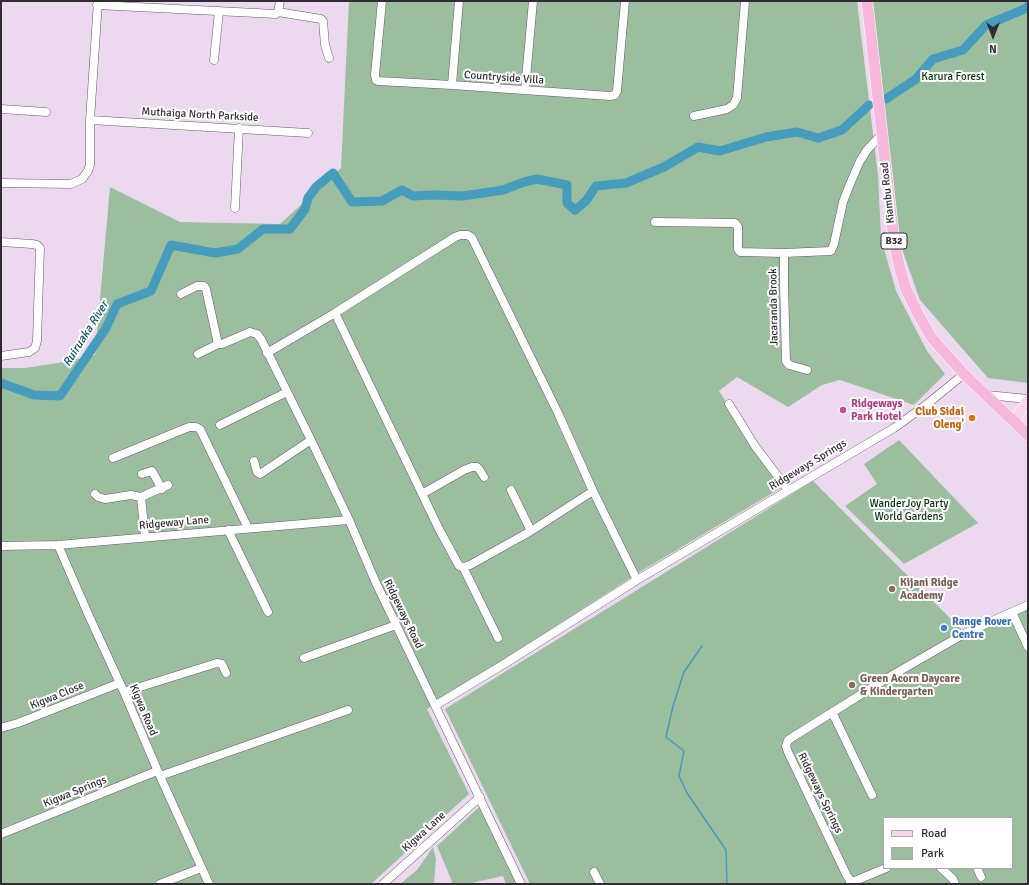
<!DOCTYPE html>
<html>
<head>
<meta charset="utf-8">
<style>
  body { margin:0 }
  #map { position:relative; width:1029px; height:885px; overflow:hidden; background:#ecd9f0; font-family:Signika,sans-serif }
  canvas { display:block }
  .frame { position:absolute; inset:0; border:2px solid #322b34; pointer-events:none }
  .legend { position:absolute; left:883px; top:817px; width:130px; height:52px; box-sizing:border-box; background:#fff; border:1px solid #adaaae; margin:0; padding:5px 7px; list-style:none; font-size:12px; color:#322b34 }
  .legend li { display:flex; align-items:center; gap:8px; height:20px }
  .legend b { width:20px; border:1px solid #adaaae }
  .north { position:absolute; left:973px; top:16px; width:40px; height:40px; -webkit-text-stroke:3px #fff; paint-order:stroke; rotate:180deg; font-size:11px; font-weight:700; line-height:16px; text-align:center; color:#322b34 }
  .north::after { content:''; display:block; margin:auto; width:14px; height:18px; background:#322b34; clip-path:polygon(50% 0,100% 100%,50% 72%,0 100%) }
</style>
</head>
<body>
<div id="map">
<canvas width="1029" height="885"></canvas>
<div class="frame"></div>
<ul class="legend">
<li><b style="height:5px;background:#fad4e9"></b>Road</li>
<li><b style="height:11px;background:#9bbf9e"></b>Park</li>
</ul>
<div class="north">N</div>
</div>
<script>
const ctx = document.querySelector('canvas').getContext('2d');
ctx.lineJoin = 'round';
function fillPath(path, color) { ctx.fillStyle = color; ctx.fill(path, 'evenodd'); }
const shape = rows => new Path2D(rows.map(r => 'M' + r).join(''));
function strokePath(path, color, width, dash) { ctx.strokeStyle = color; ctx.lineWidth = width; ctx.lineCap = dash ? 'butt' : 'round'; ctx.setLineDash(dash || []); ctx.stroke(path); }
function label(font, color, halo, rows, align = 'center') {
  ctx.font = font + ' Signika,sans-serif'; ctx.lineWidth = 4; ctx.setLineDash([]); ctx.textBaseline = 'middle'; ctx.strokeStyle = halo; ctx.fillStyle = color; for (const [text, x, y, turn = 0] of rows) {
    ctx.save(); ctx.translate(x, y); ctx.rotate((+turn || 0) * Math.PI / 180); ctx.textAlign = isNaN(turn) ? turn : align; if (halo) ctx.strokeText(text, 0, 0); ctx.fillText(text, 0, 0); ctx.restore();
  }
}
fillPath(shape([
  [349,1,857,1,878,175,881,238,896,291,927,351,945,374,914,405,840,380,822,385,788,407,737,377,719,391,781,488,638,573,427,709,469,794,371,884,1,884,1,368,25,368,64,362,95,355,110,187,180,222,280,224,341,168],
  [868,1,1028,1,1028,383,988,378,920,300,892,221],
  [899,440,978,523,904,564,845,506,877,484,864,464],
  [813,481,963,631,1028,605,1028,884,530,884,445,709],
  [884,818,1012,818,1012,868,884,868],
  [479,807,517,884,506,884,503,876,467,884,453,884,437,846],
  [433,847,436,859,434,884,400,884,417,870]
]), '#9bbf9e');
strokePath(shape([
  [702,646,684,672,673,706,666,737,684,751,679,776,687,793,726,850,727,884]
]), '#459cbc', 1.5);
strokePath(shape([
  [886,99,916,79,933,59,963,50,986,25,1027,8,1028,6],
  [1,383,34,395,60,396,106,328,117,304,151,291,171,245,215,253,238,249,263,229,290,229,305,209,308,198,316,187,333,173,352,202,382,201,402,190,413,196,433,195,463,196,503,190,524,182,537,179,567,185,567,203,575,210,586,201,596,186,626,183,664,167,698,147,720,151,766,137,797,132,818,138,842,130,869,105]
]), '#459cbc', 9);
const minor = shape([
  [382,1,375,75,376,80,378,81,452,85,610,96,615,95,617,91,625,1],
  [97,5,276,14,278,12,280,1],
  [278,12,321,19,323,21,325,45,329,58],
  [214,60,219,11],
  [452,85,459,1],
  [525,90,533,1],
  [1,109,46,112],
  [694,116,727,109,733,105,737,98,745,1],
  [90,120,308,133],
  [1,183,71,184,82,179,88,171,90,165,90,120,98,1],
  [235,208,239,128],
  [655,222,735,223,738,227,738,249,740,252,784,253],
  [1,242,32,244,37,245,40,248,37,341,35,348,29,352,1,356],
  [181,294,197,286,204,286,206,289,218,344,222,344,250,332,257,334,261,339,311,440,349,520,376,583,521,884],
  [335,313,439,529,457,562,459,566,463,567,498,638],
  [267,353,335,313,455,237,460,235,468,235,472,238,558,413,593,491,637,580,504,664,436,705],
  [198,354,218,344],
  [807,370,789,365,786,361,784,284,784,253,831,251,834,244,843,202,850,184,860,161,867,150,882,134],
  [987,395,1028,399],
  [729,404,755,446,788,490],
  [220,425,287,392],
  [113,458,189,427,196,427,200,429,248,528],
  [254,461,257,472,260,474,311,440],
  [142,474,152,471,162,489],
  [511,490,531,531],
  [95,494,98,497,105,499,131,495,141,497],
  [422,494,464,470,472,467,477,467,479,469,484,477],
  [228,530,268,612],
  [145,536,141,497,168,485],
  [58,545,89,616,124,692,160,776,209,884],
  [1,546,58,545,349,520],
  [463,567,470,565,531,531,593,491],
  [637,580,894,428,926,405,964,374],
  [1028,605,1012,612,1028,647],
  [304,658,396,625],
  [124,692,217,663,222,664,226,673],
  [832,712,872,795],
  [1,728,18,723,120,683],
  [160,776,348,710],
  [1,834,157,771],
  [941,868,953,879,955,884],
  [977,868,981,877],
  [594,872,600,884],
  [853,881,850,880,847,876,788,752,786,746,788,740,884,680,962,635,1012,612],
  [850,883,886,868],
  [160,884,201,868],
  [383,884,480,797]
]);
const major = shape([
  [1015,422,1021,410,1028,400]
]);
const highway = shape([
  [867,1,894,240,900,270,906,289,918,314,931,337,938,345,964,374,1028,435]
]);
strokePath(minor, '#66566a', 9);
strokePath(major, '#fff', 11);
strokePath(highway, '#fff', 12);
strokePath(minor, '#fff', 8);
strokePath(major, '#fad4e9', 10);
strokePath(highway, '#f7b8db', 11);
for (const [x, y, r, color] of [
  [843,410,4,"#d1479c"],
  [972,418,4,"#e8710a"],
  [892,589,4,"#8d6e63"],
  [944,628,4,"#3f7fe0"],
  [852,685,4,"#8d6e63"]
]) { const dot = new Path2D(); dot.arc(x, y, r, 0, 2 * Math.PI); ctx.fillStyle = color; ctx.fill(dot); strokePath(dot, '#fff', 1.5); }
for (const [x, y, w] of [
  [894,241,26]
]) { const box = new Path2D(); box.roundRect(x - w / 2, y - 8, w, 16, 3); ctx.fillStyle = '#fff'; ctx.fill(box); strokePath(box, '#322b34', 1); }
label('bold 10px', '#322b34', null, [
  ["B32",894,241]
]);
label('11px', '#073210', '#fff', [
  ["Karura Forest",953,77],
  ["WanderJoy Party",909,504],
  ["World Gardens",909,517]
]);
label('11px', '#322b34', '#fff', [
  ["Countryside Villa",504,78,4],
  ["Muthaiga North Parkside",200,115,3],
  ["Kiambu Road",888,193,-96],
  ["Jacaranda Brook",774,307,-91],
  ["Ridgeways Springs",808,465,-31],
  ["Ridgeway Lane",174,523,-5],
  ["Ridgeways Road",403,614,64],
  ["Kigwa Close",57,696,-22],
  ["Kigwa Road",143,710,67],
  ["Kigwa Springs",75,792,-22],
  ["Ridgeways Springs",820,793,64],
  ["Kigwa Lane",424,832,-42]
]);
label('bold 11px', '#b23c85', '#fff', [
  ["Ridgeways",851,404],
  ["Park Hotel",851,417]
], 'left');
label('bold 11px', '#c56008', '#fff', [
  ["Club Sidai",964,412],
  ["Oleng'",964,425]
], 'right');
label('bold 11px', '#785e54', '#fff', [
  ["Kijani Ridge",900,583],
  ["Academy",900,596],
  ["Green Acorn Daycare",860,679],
  ["& Kindergarten",860,692]
], 'left');
label('bold 11px', '#366cbe', '#fff', [
  ["Range Rover",952,622],
  ["Centre",952,635]
], 'left');
label('italic 12px', '#085369', '#fff', [
  ["Ruiruaka River",86,334,-58]
]);
</script>
</body>
</html>
